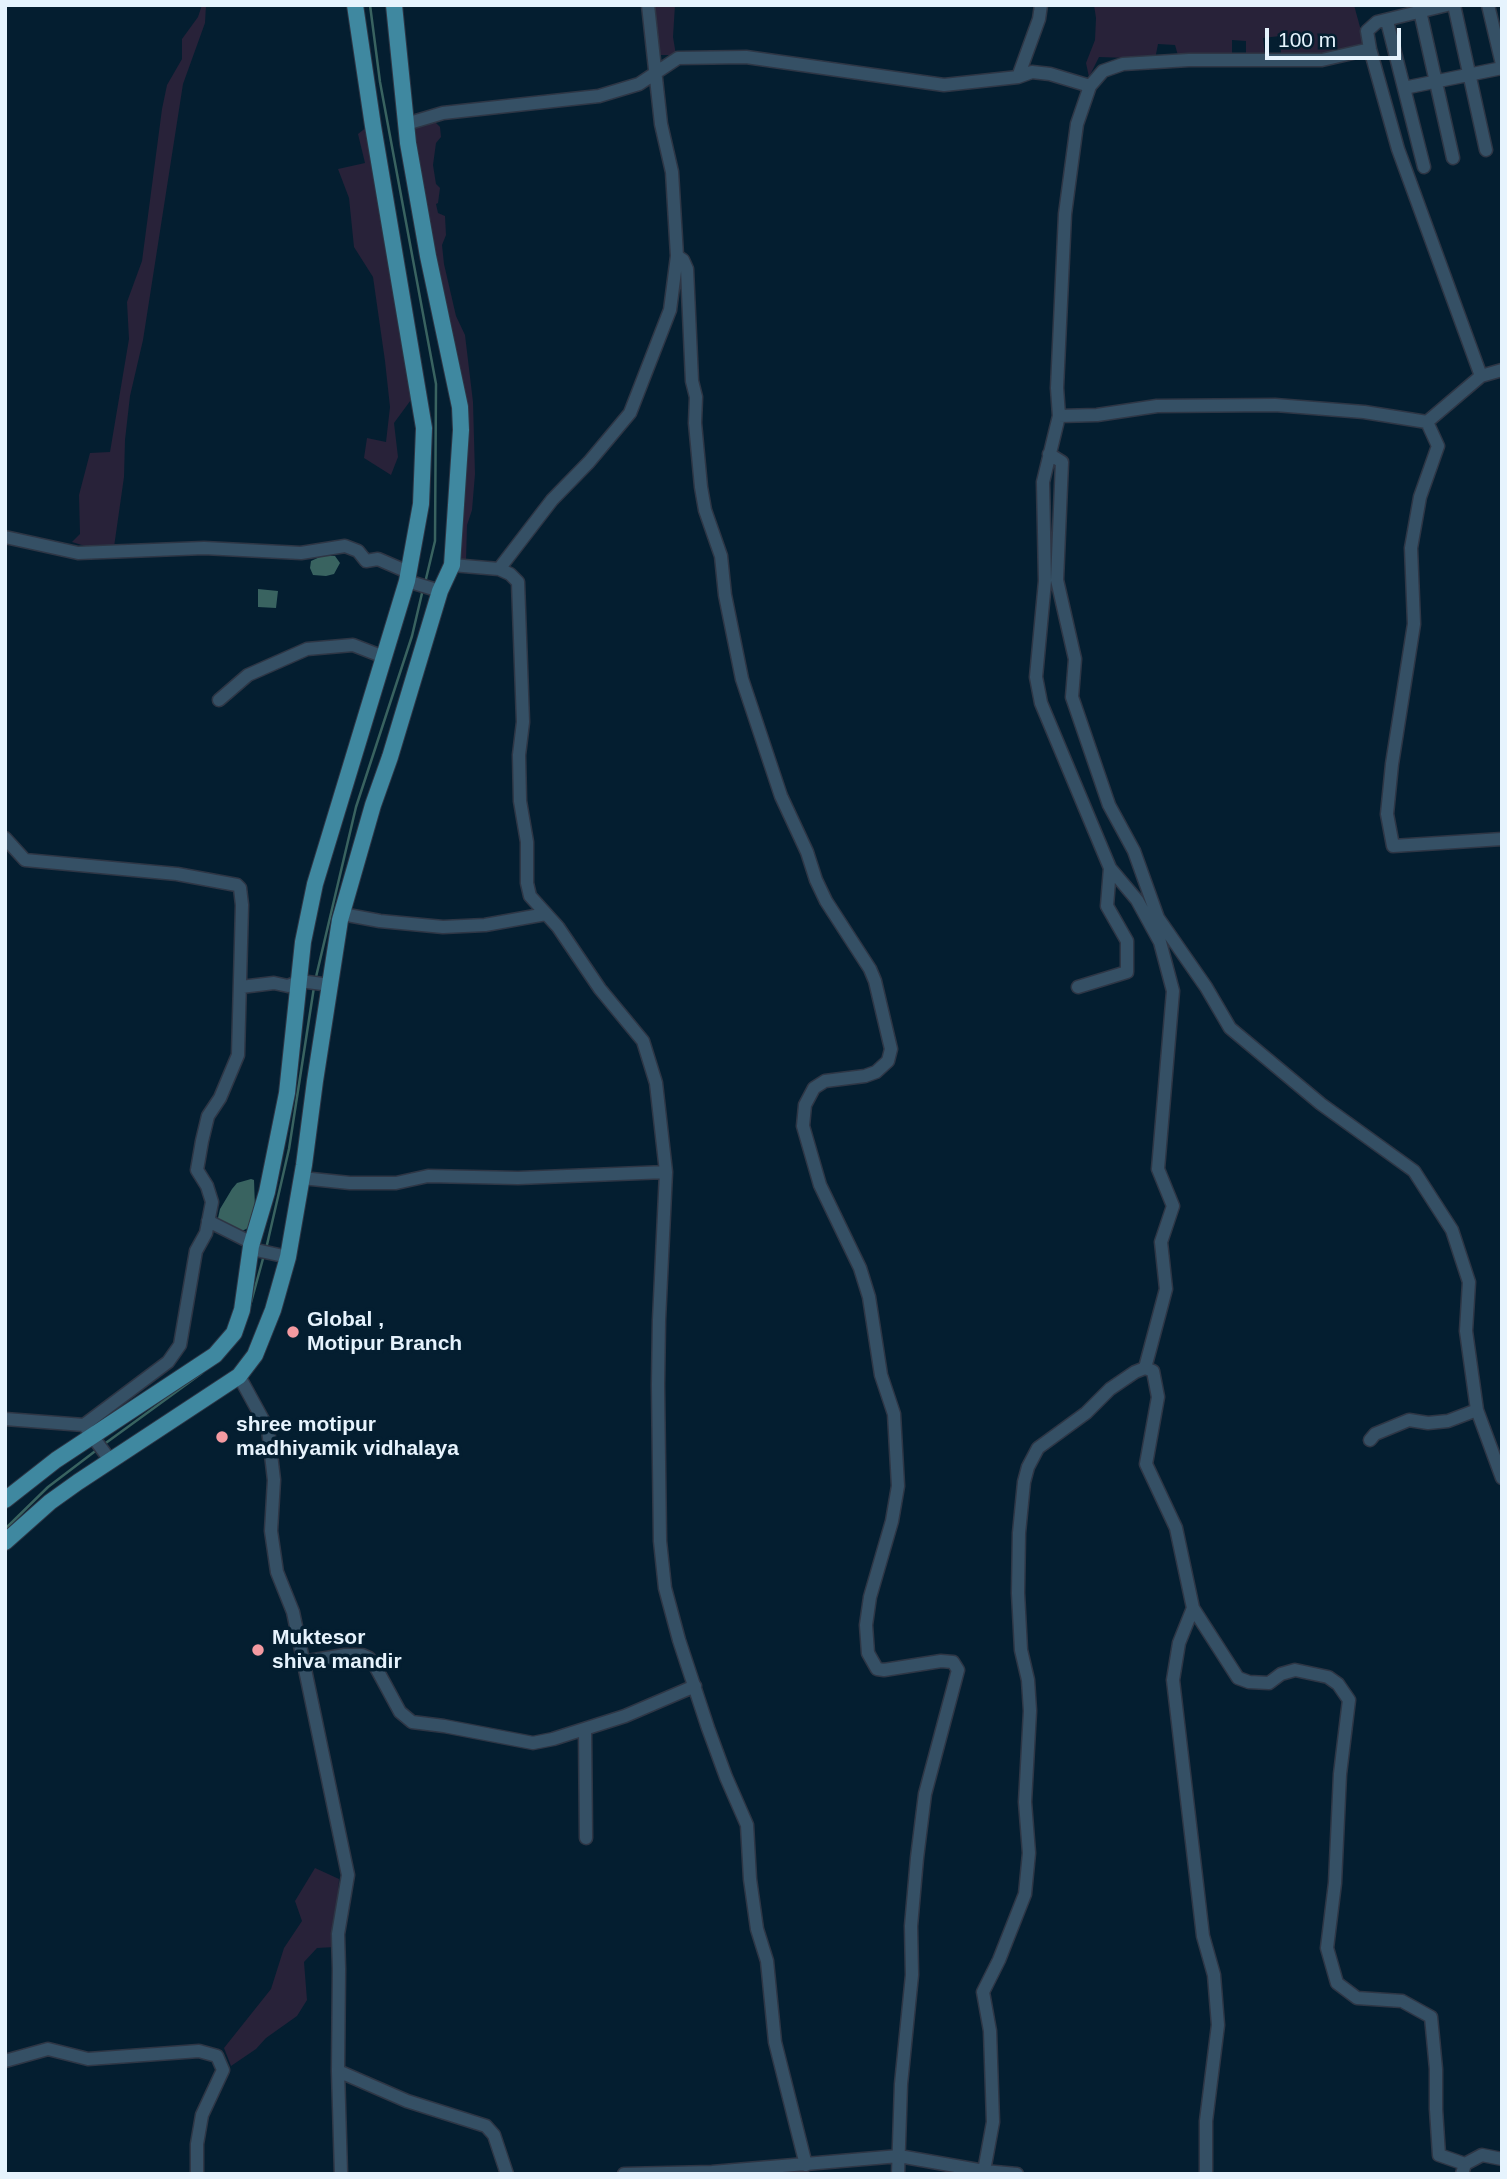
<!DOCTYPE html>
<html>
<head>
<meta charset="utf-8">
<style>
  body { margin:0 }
  #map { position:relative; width:1507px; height:2179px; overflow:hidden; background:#041e30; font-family:Arial,sans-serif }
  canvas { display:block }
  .frame { position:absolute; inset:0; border:7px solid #e6f3fd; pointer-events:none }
  .scale { position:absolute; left:1265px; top:28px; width:136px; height:32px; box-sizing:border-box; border:4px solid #e6f3fd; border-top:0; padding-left:9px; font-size:21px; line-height:24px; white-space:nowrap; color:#e6f3fd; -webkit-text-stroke:5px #041e30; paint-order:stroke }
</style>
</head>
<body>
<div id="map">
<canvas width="1507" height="2179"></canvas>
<div class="frame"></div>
<div class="scale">100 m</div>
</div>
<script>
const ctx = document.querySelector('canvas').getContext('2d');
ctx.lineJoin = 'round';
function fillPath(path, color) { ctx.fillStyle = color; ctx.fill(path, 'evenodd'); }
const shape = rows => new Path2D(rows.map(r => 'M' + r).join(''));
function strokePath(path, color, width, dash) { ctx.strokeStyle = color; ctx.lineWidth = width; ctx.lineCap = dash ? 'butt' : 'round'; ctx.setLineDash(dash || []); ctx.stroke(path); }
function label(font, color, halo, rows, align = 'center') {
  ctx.font = font + ' Arial,sans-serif'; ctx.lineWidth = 7; ctx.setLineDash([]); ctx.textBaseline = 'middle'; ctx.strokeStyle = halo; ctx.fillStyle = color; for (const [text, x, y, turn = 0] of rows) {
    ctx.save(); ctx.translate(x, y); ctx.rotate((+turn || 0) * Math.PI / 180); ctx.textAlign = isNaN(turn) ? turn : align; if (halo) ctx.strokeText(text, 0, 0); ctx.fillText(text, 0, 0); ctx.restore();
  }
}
fillPath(shape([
  [202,5,206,5,205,23,183,84,143,340,130,396,125,440,124,477,114,547,88,547,72,542,80,534,79,495,90,453,110,452,129,339,127,302,142,261,162,109,167,85,182,59,182,39,198,17],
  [653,5,675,5,673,37,676,55,660,55],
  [1094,5,1354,5,1366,49,1337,55,1281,55,1280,36,1263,38,1265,56,1246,55,1246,41,1232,40,1232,56,1179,59,1175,45,1158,44,1155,59,1099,57,1089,77,1086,63,1095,40,1096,18],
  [432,119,440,127,441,137,436,143,433,165,436,184,440,188,438,203,436,204,438,213,445,216,446,235,442,245,444,264,456,316,465,335,473,402,475,474,472,510,467,525,466,561,455,557,464,491,468,440,412,133,419,124],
  [368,126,416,393,394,423,398,457,391,475,364,458,367,438,386,442,390,407,385,361,373,277,354,247,349,198,338,169,365,163,358,134],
  [315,1868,339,1879,335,1947,317,1948,304,1962,307,2000,297,2016,266,2038,256,2049,231,2066,224,2048,271,1989,284,1948,302,1921,295,1901]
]), '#282239');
fillPath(shape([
  [322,556,335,556,340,563,334,574,326,576,313,575,310,568,311,561],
  [258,589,278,591,276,608,258,607],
  [251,1179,254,1180,255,1208,248,1228,242,1231,221,1223,218,1218,220,1209,232,1189,237,1183]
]), '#396360');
strokePath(shape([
  [370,5,380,82,436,384,435,541,425,583],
  [316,977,356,807,412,636,423,589],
  [266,1249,289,1149,314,987],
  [250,1306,264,1255],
  [103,1445,202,1373],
  [5,1529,48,1487,98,1449]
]), '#396360', 2.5);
const minor = shape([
  [648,5,661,124,672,172,677,256],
  [1447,5,1377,22,1367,31,1370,49,1398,149,1481,376],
  [1454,5,1486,150],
  [1488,5,1502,64],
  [1420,11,1453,158],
  [1387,21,1424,167],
  [1018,77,1039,19,1041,5],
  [1090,86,1103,71,1123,64,1189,60,1322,60,1370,49],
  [1404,88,1502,68],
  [406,124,443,113,599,96,639,84,678,58,746,57,944,85,1018,77,1032,72,1050,74,1090,86,1077,124,1065,214,1057,388,1059,416,1097,415,1157,406,1275,405,1364,412,1427,422,1481,376,1502,370],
  [1059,416,1043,482,1045,581,1036,677,1041,703,1110,868,1137,900,1160,942,1173,991,1158,1169,1173,1206,1161,1242,1166,1289,1145,1368,1153,1371,1158,1397,1146,1464,1176,1528,1193,1608,1179,1643,1173,1680,1203,1936,1214,1975,1218,2025,1206,2121,1206,2174],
  [1427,422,1438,446,1420,497,1411,548,1414,624,1392,764,1387,814,1393,846,1502,839],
  [1049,454,1062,462,1057,580,1075,659,1072,697,1109,805,1134,851,1158,918,1206,987,1230,1028,1321,1104,1414,1171,1452,1230,1469,1282,1466,1331,1477,1410,1502,1478],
  [5,537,78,553,204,548,301,553,345,546,358,551,366,561,378,559,408,572],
  [452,565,499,569,510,574,518,582,523,722,519,755,520,801,527,842,527,883,530,896,558,927,600,989,643,1041,656,1083,666,1172,659,1320,658,1385,660,1541,665,1588,679,1640,708,1728,726,1777,747,1825,750,1879,757,1929,767,1961,775,2042,806,2165],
  [499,569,552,500,589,462,630,413,670,310,677,256,683,260,687,269,692,381,696,397,695,423,701,487,705,510,721,556,725,595,742,679,781,796,807,852,816,880,826,901,870,969,875,981,891,1049,888,1061,876,1072,865,1076,825,1081,814,1088,805,1105,803,1126,820,1185,860,1268,869,1297,881,1375,894,1414,898,1486,892,1521,870,1597,866,1625,868,1653,877,1669,884,1670,941,1661,953,1662,958,1670,925,1794,917,1858,911,1926,912,1975,901,2084,898,2174],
  [407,581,440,591],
  [219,700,248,675,307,649,353,645,384,657],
  [5,838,25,860,177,874,237,885,240,888,242,905,238,1055,220,1098,208,1116,202,1141,197,1170,207,1186,212,1202,206,1233,196,1251,180,1345,168,1362,84,1425],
  [342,914,380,921,443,927,485,925,546,914],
  [241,987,274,983,288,986,300,981,330,985],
  [1078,987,1127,972,1127,941,1107,906,1110,868],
  [302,1178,350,1183,396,1183,428,1176,518,1178,666,1172],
  [208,1221,246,1240,256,1250,288,1257],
  [239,1376,268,1429,274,1480,271,1531,277,1572,293,1612,348,1875,338,1934,339,1969,338,2071,407,2101,486,2126,494,2135,507,2174],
  [5,1419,84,1425,110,1460],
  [1370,1440,1375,1434,1409,1420,1428,1423,1448,1421,1477,1410],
  [1193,1608,1238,1678,1249,1682,1269,1683,1281,1674,1295,1670,1328,1677,1338,1684,1349,1700,1340,1774,1335,1883,1327,1948,1337,1983,1357,1998,1402,2001,1431,2017,1436,2069,1436,2109,1439,2155,1465,2164],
  [302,1662,345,1655,362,1655,369,1658,374,1664,400,1712,412,1722,444,1726,533,1743,553,1739,625,1716,695,1686],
  [585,1729,586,1838],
  [5,2061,48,2049,88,2059,199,2051,217,2056,223,2070,202,2115,197,2144,197,2174],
  [338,2071,341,2174],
  [984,2171,993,2122,990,2031,983,1992,999,1960,1025,1894,1029,1853,1025,1802,1030,1711,1028,1680,1021,1650,1018,1593,1019,1533,1024,1482,1028,1467,1038,1448,1086,1413,1110,1389,1135,1372,1145,1368],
  [624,2174,712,2172,899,2156,984,2171,1017,2174],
  [1462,2174,1465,2164,1482,2155,1502,2159]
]);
const major = shape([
  [5,1500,56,1460,215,1355,234,1333,242,1310,251,1246,267,1192,287,1093,303,942,315,884,407,581,421,504,424,428,373,126,355,5],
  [5,1542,50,1502,78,1482,239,1376,255,1355,273,1310,288,1257,304,1165,315,1081,340,920,373,805,390,757,440,591,452,565,461,430,460,407,428,256,408,143,394,5]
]);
strokePath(minor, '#2e3645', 15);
strokePath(major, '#2e3645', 18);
strokePath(minor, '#355065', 12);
strokePath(major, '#3f88a0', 16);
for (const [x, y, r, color] of [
  [293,1332,7,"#f49aa1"],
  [222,1437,7,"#f49aa1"],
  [258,1650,7,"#f49aa1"]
]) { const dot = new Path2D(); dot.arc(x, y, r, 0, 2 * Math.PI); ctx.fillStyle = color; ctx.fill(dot); strokePath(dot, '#041e30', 2.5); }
label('bold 21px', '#e6f3fd', '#041e30', [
  ["Global ,",307,1320],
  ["Motipur Branch",307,1344],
  ["shree motipur",236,1425],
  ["madhiyamik vidhalaya",236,1449],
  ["Muktesor",272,1638],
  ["shiva mandir",272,1662]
], 'left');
</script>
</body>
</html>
